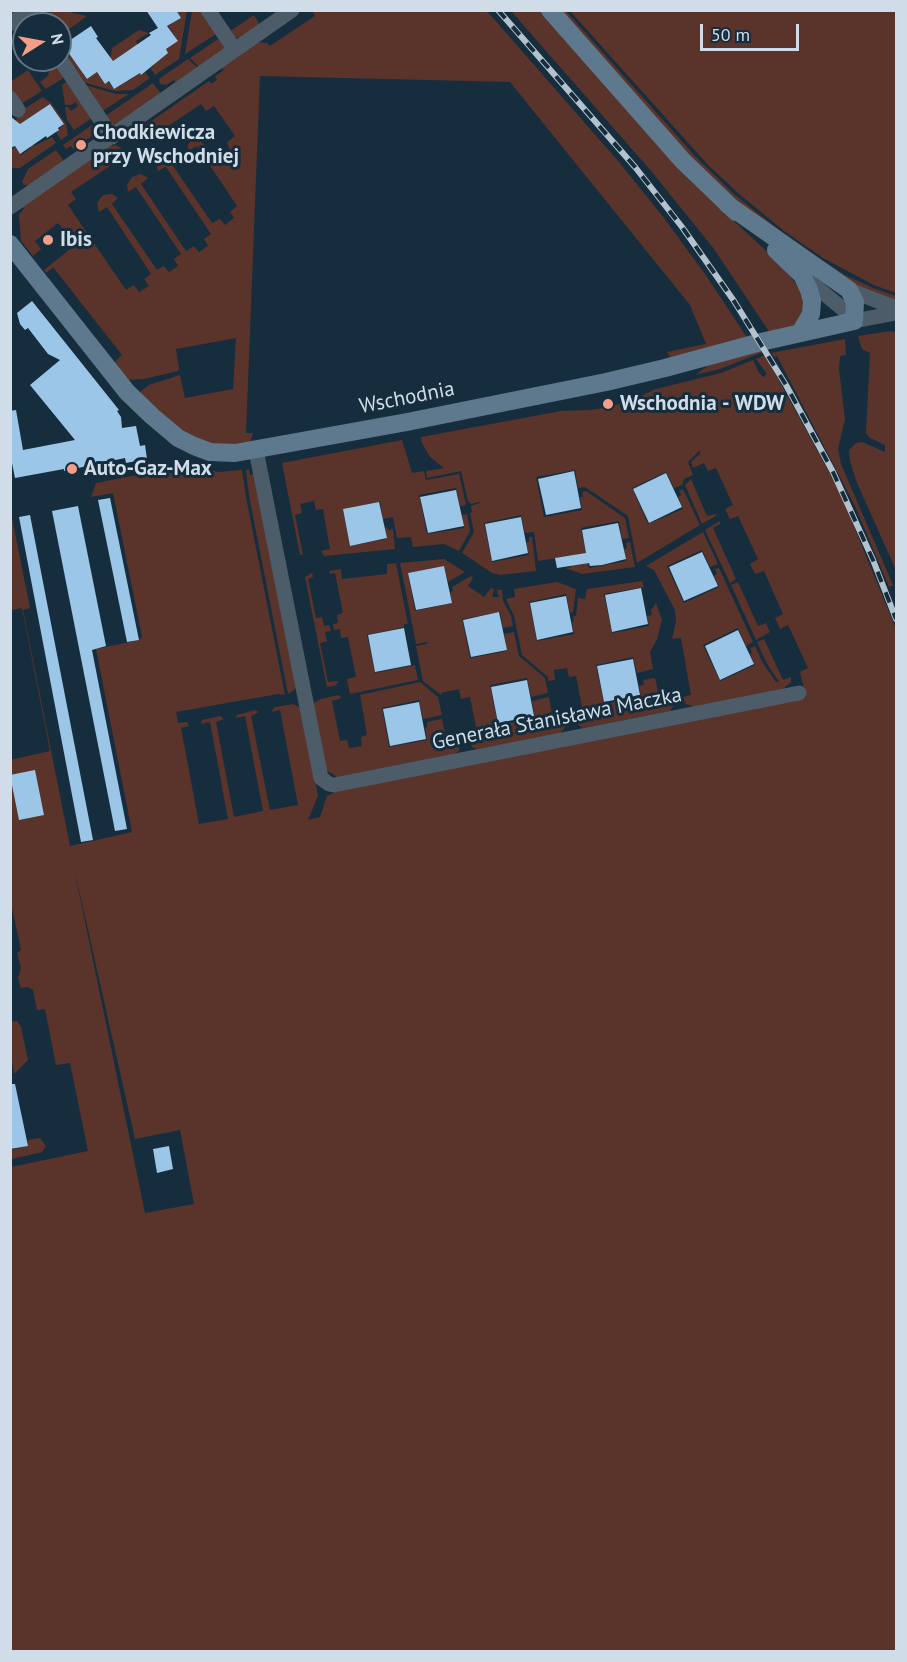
<!DOCTYPE html>
<html>
<head>
<meta charset="utf-8">
<style>
  body { margin:0 }
  #map { position:relative; width:907px; height:1662px; overflow:hidden; background:#162d3d; font-family:"PT Sans",sans-serif }
  canvas { display:block }
  .frame { position:absolute; inset:0; border:12px solid #d0dde8; pointer-events:none }
  .north { position:absolute; left:12px; top:12px; width:60px; height:60px; box-sizing:border-box; background:#162d3d; border:2px solid #607381; border-radius:50%; rotate:79deg; font-size:16px; font-weight:700; line-height:24px; text-align:center; color:#d0dde8 }
  .north::after { content:''; display:block; margin:auto; width:21px; height:27px; background:#f49e87; clip-path:polygon(50% 0,100% 100%,50% 72%,0 100%) }
  .scale { position:absolute; left:700px; top:24px; width:99px; height:27px; box-sizing:border-box; border:3px solid #d0dde8; border-top:0; padding-left:8px; font-size:18px; line-height:21px; white-space:nowrap; color:#d0dde8; -webkit-text-stroke:4px #162d3d; paint-order:stroke }
</style>
</head>
<body>
<div id="map">
<canvas width="907" height="1662"></canvas>
<div class="frame"></div>
<div class="north">N</div>
<div class="scale">50 m</div>
</div>
<script>
const ctx = document.querySelector('canvas').getContext('2d');
ctx.lineJoin = 'round';
function fillPath(path, color) { ctx.fillStyle = color; ctx.fill(path, 'evenodd'); }
const shape = rows => new Path2D(rows.map(r => 'M' + r).join(''));
function strokePath(path, color, width, dash) { ctx.strokeStyle = color; ctx.lineWidth = width; ctx.lineCap = dash ? 'butt' : 'round'; ctx.setLineDash(dash || []); ctx.stroke(path); }
function label(font, color, halo, rows, align = 'center') {
  ctx.font = font + ' "PT Sans",sans-serif'; ctx.lineWidth = 6; ctx.setLineDash([]); ctx.textBaseline = 'middle'; ctx.strokeStyle = halo; ctx.fillStyle = color; for (const [text, x, y, turn = 0] of rows) {
    ctx.save(); ctx.translate(x, y); ctx.rotate((+turn || 0) * Math.PI / 180); ctx.textAlign = isNaN(turn) ? turn : align; if (halo) ctx.strokeText(text, 0, 0); ctx.fillText(text, 0, 0); ctx.restore();
  }
}
fillPath(shape([
  [49,11,66,11,87,16,64,33],
  [178,11,187,11,179,59,155,75,150,68,154,66,153,64,168,53,166,49,178,41,168,26,181,18,177,12],
  [192,11,200,11,216,34,185,54],
  [312,11,487,11,619,162,664,218,705,274,748,339,672,360,667,352,706,344,690,305,510,82,260,76,246,433,253,433,251,440,250,443,222,447,188,436,141,394,141,391,149,385,180,375,185,398,233,389,236,338,176,349,179,368,178,371,144,379,127,380,114,363,122,355,53,267,46,273,44,270,75,245,58,223,35,241,41,249,33,256,21,241,19,214,24,209,22,206,107,147,116,145,127,152,129,161,126,165,124,167,119,160,71,192,76,199,68,205,126,290,134,285,139,292,149,286,144,279,151,274,107,207,99,212,97,203,103,195,112,194,118,198,112,204,157,270,164,266,169,272,178,266,174,259,181,254,136,187,128,192,127,185,132,177,141,174,148,178,141,184,186,251,194,246,199,252,208,246,204,239,211,234,166,167,158,171,157,166,164,156,174,155,178,157,171,163,212,223,220,219,225,225,234,218,230,212,237,206,197,146,188,151,188,145,192,139,197,135,208,135,209,137,202,142,217,164,225,159,230,166,234,164,227,142,235,136,214,106,206,111,201,104,155,135,152,132,140,140,137,131,209,81,211,84,217,80,215,76,224,70,221,67,258,42,267,43,270,46,315,16],
  [511,11,540,11,694,184,775,259,791,277,803,295,806,309,795,325,770,333,714,249,652,172],
  [560,11,566,11,696,157,735,195,798,245,845,275,873,288,896,296,896,301,870,294,762,224,705,173],
  [570,11,896,11,896,293,874,285,823,258,784,231,738,193,708,165],
  [254,15,260,25,240,39,234,36,230,31],
  [139,30,149,33,136,41,139,47,126,52,110,63,112,48],
  [221,37,225,41,225,50,199,67,190,58],
  [67,51,75,62,79,59,87,71,83,74,87,79,97,72,105,84,109,82,114,89,124,83,126,79,128,81,140,73,142,75,145,72,150,78,133,90,115,91,79,81,62,55],
  [188,59,198,68,176,83,174,80,166,85,160,84,159,79],
  [46,60,57,60,65,77,46,89,40,82,48,76,50,65],
  [28,70,42,91,21,104,11,90,10,82],
  [69,80,95,116,74,130,67,120,65,107,68,107,71,111,78,106,76,102,71,105,65,105,62,85],
  [153,83,161,94,115,126,110,125,104,117],
  [82,84,116,94,129,94,101,112],
  [43,97,51,103,66,124,68,135,61,140,56,132,64,124,50,104,43,108,46,112,35,119,32,116,17,126,15,123,19,112],
  [98,121,102,129,73,149,71,146,66,149,63,145],
  [52,137,56,143,20,168,11,168,10,147,12,149,15,147,21,155,31,148,30,146,32,144,34,146],
  [56,150,64,161,30,185,24,185,22,182,28,169],
  [890,331,896,332,896,570,857,483,850,461,849,450,856,443,862,442,885,452,885,445,870,438,866,433,870,353,862,349,858,336],
  [845,339,846,355,840,356,839,369,845,419,838,449,841,464,893,585,889,587,855,506,777,356,774,357,771,353],
  [761,349,763,352,720,369,695,375,715,361],
  [765,355,839,490,896,629,896,1651,11,1651,11,1167,88,1151,70,1063,56,1065,45,1009,37,1010,33,990,28,987,21,988,18,978,21,968,17,953,21,950,10,898,10,760,50,751,22,608,11,610,11,513,30,608,23,610,70,846,132,832,96,649,139,640,142,637,113,493,91,497,96,483,178,467,183,470,191,465,218,472,242,470,246,497,285,695,278,694,176,712,178,723,187,722,189,726,181,728,199,824,228,819,210,722,201,724,202,720,220,716,224,719,216,722,234,817,263,811,245,716,236,718,237,715,255,710,259,712,251,716,270,810,298,805,280,710,271,712,275,707,293,704,299,707,302,712,318,796,308,820,320,817,327,796,335,792,806,698,800,672,808,668,788,625,780,629,775,618,783,614,764,571,755,574,750,564,758,559,738,516,730,519,725,509,733,505,716,468,708,471,704,463,693,468,691,462,700,454,700,450,688,462,693,475,684,479,682,485,674,488,666,472,632,488,648,524,683,509,678,497,681,495,679,491,683,489,700,525,637,563,628,516,585,487,578,488,575,470,536,477,544,517,582,510,580,497,583,497,582,492,586,491,625,518,629,538,622,539,619,521,581,528,589,568,626,561,624,549,627,548,626,543,630,542,635,567,582,574,565,568,571,567,569,556,538,561,534,532,525,533,521,515,484,523,492,562,529,555,526,543,529,542,529,537,532,537,536,571,500,575,492,573,462,553,474,532,470,513,472,512,471,506,480,503,480,502,470,504,470,502,468,502,461,471,427,478,426,471,444,468,430,457,422,443,421,437,561,411,590,410,609,407,630,401,656,389,721,373,753,360,758,371,763,377,767,374,756,359],
  [73,863,135,1139,180,1130,194,1204,145,1213],
  [402,440,412,473,424,471,426,480,459,474,466,505,460,506,456,488,419,495,427,534,464,528,462,515,467,514,470,531,459,551,444,544,413,547,411,537,397,538,393,517,383,519,380,502,343,509,350,546,386,539,385,528,387,527,388,530,393,529,395,549,324,556,321,551,330,549,323,509,316,510,314,501,300,504,302,513,295,515,303,555,311,554,300,555,282,463],
  [249,469,250,475,254,474,296,686,294,690,288,694,249,496,246,470],
  [691,479,707,516,715,514,717,515,702,524,685,485],
  [720,521,720,524,713,528,736,579,730,583,705,530],
  [703,532,718,564,710,567,702,550,667,566,684,603,719,587,714,576,717,574,715,569,719,568,753,642,746,646,738,628,703,645,720,681,755,665,750,654,752,653,750,648,755,646,763,663,776,682,779,682,766,662,757,642,764,639,783,680,791,677,791,682,782,690,696,707,685,704,683,697,691,695,681,638,672,639,676,621,675,610,654,570,646,566],
  [444,559,465,572,448,582,444,566,408,573,415,611,452,603,450,592,453,591,452,587,471,576,473,578,468,586,484,597,491,588,494,589,492,597,499,597,497,590,502,590,503,601,511,616,513,626,503,628,500,612,462,619,470,658,507,651,504,634,514,632,519,656,545,678,548,693,531,697,527,678,490,685,498,725,535,718,532,701,549,697,554,726,557,726,557,722,565,721,566,726,560,734,477,749,472,747,470,741,478,737,470,697,461,699,459,689,441,693,441,695,423,681,416,646,427,644,427,642,416,644,400,563],
  [396,563,408,624,404,624,404,627,367,635,375,673,415,665,418,680,350,694,347,679,356,677,348,637,341,638,340,629,334,630,333,624,338,623,337,615,343,613,335,573,330,574,329,571,341,569,342,579,387,574,387,564],
  [312,573,313,577,308,579,316,618,322,617,324,626,329,625,331,631,325,632,327,641,320,643,328,682,338,681,338,682,336,685,327,687,305,577],
  [642,581,644,587,604,594,612,633,649,626,647,616,652,615,651,610,656,603,662,620,657,639,650,652,653,669,637,673,633,657,596,665,604,704,641,697,639,686,644,685,643,680,655,678,659,696,656,706,659,705,661,695,662,701,672,700,673,706,670,711,583,728,577,724,576,719,584,717,576,676,569,677,567,668,554,670,555,680,548,681,548,677,522,655,514,616,506,599,515,597,514,589,557,582,576,589,573,612,570,613,566,594,529,602,537,641,574,634,572,622,574,621,573,616,576,616,578,598,585,599,587,589],
  [738,582,758,626,766,623,770,632,756,640,731,585],
  [420,682,438,697,442,715,423,719,419,700,382,708,389,747,427,740,425,728,427,727,427,722,442,719,448,747,451,746,451,743,459,741,460,747,458,752,453,755,337,777,326,770,313,708,314,703,321,699,338,695,341,697,341,698,332,701,340,741,347,740,349,748,362,746,361,737,367,735,360,695],
  [17,1021,21,1027,28,1060,14,1074,11,1054,10,1022],
  [40,1138,46,1146,42,1152,12,1159,10,1150,28,1146,28,1140]
]), '#5a342a');
fillPath(shape([
  [146,10,176,10,181,18,167,26,178,41,166,49,168,53,141,75,140,73,114,89,109,81,105,84,97,72,87,79,63,45,91,26,98,37,96,38,113,61,151,35,149,33,158,28],
  [50,104,64,124,58,128,59,130,47,138,46,136,20,154,15,146,10,148,10,116,20,124],
  [32,301,119,410,117,411,121,417,122,428,136,426,140,446,145,445,147,459,126,463,125,458,64,471,64,469,15,478,10,453,10,411,16,410,23,450,75,440,30,385,60,360,48,354,28,328,25,330,20,324,17,313],
  [574,471,581,508,546,515,538,479],
  [666,473,682,507,649,523,633,489],
  [456,490,464,526,428,533,420,497],
  [110,498,139,640,127,642,98,500],
  [379,502,387,538,350,546,343,509],
  [78,506,106,646,92,650,127,829,115,831,52,511],
  [30,515,93,840,81,842,19,517],
  [521,517,528,553,492,561,485,524],
  [618,523,626,559,602,565,590,566,589,563,557,568,555,558,586,553,582,530],
  [702,552,718,586,684,601,669,567],
  [444,566,452,603,416,610,408,573],
  [641,588,648,624,612,632,605,595],
  [566,596,573,632,537,640,530,603],
  [499,612,507,650,471,657,463,620],
  [404,628,411,665,375,672,368,635],
  [738,630,754,664,720,680,705,646],
  [633,659,640,695,604,702,597,666],
  [527,680,534,716,498,723,491,687],
  [419,702,426,739,390,746,383,709],
  [35,770,44,815,19,820,10,775],
  [10,1084,15,1084,28,1146,10,1149],
  [169,1146,173,1169,157,1173,153,1149]
]), '#9bc6e7');
strokePath(shape([
  [27,10,37,24],
  [208,10,235,50],
  [10,24,29,10],
  [60,59,112,137],
  [10,98,18,110],
  [10,207,292,10],
  [802,275,844,310,854,321,896,313],
  [849,290,896,308],
  [256,450,321,778,329,784,334,785,799,693]
]), '#4c5d69', 15);
strokePath(shape([
  [550,10,683,161,736,212],
  [10,244,127,392,152,416,178,438,194,446,210,452,235,453,407,422,606,382,665,368,761,342,854,321,855,302,849,290,728,205],
  [776,250,802,275,809,290,812,301,811,314,800,333]
]), '#5e798d', 18);
const rail = shape([
  [498,10,635,167,682,227,734,301,786,385,833,472,873,560,896,619]
]);
strokePath(rail, '#b3c2cd', 6);
strokePath(rail, '#162d3d', 4, [11]);
for (const [x, y, r, color] of [
  [81,145,6,"#f49e87"],
  [48,240,6,"#f49e87"],
  [608,404,6,"#f49e87"],
  [72,469,6,"#f49e87"]
]) { const dot = new Path2D(); dot.arc(x, y, r, 0, 2 * Math.PI); ctx.fillStyle = color; ctx.fill(dot); strokePath(dot, '#162d3d', 2); }
label('bold 21px', '#d0dde8', '#162d3d', [
  ["Chodkiewicza",93,133],
  ["przy Wschodniej",93,157],
  ["Ibis",60,240],
  ["Wschodnia - WDW",620,404],
  ["Auto-Gaz-Max",84,469]
], 'left');
label('21px', '#d0dde8', '#162d3d', [
  ["Wschodnia",407,398,-11],
  ["Generała Stanisława Maczka",557,719,-11]
]);
</script>
</body>
</html>
